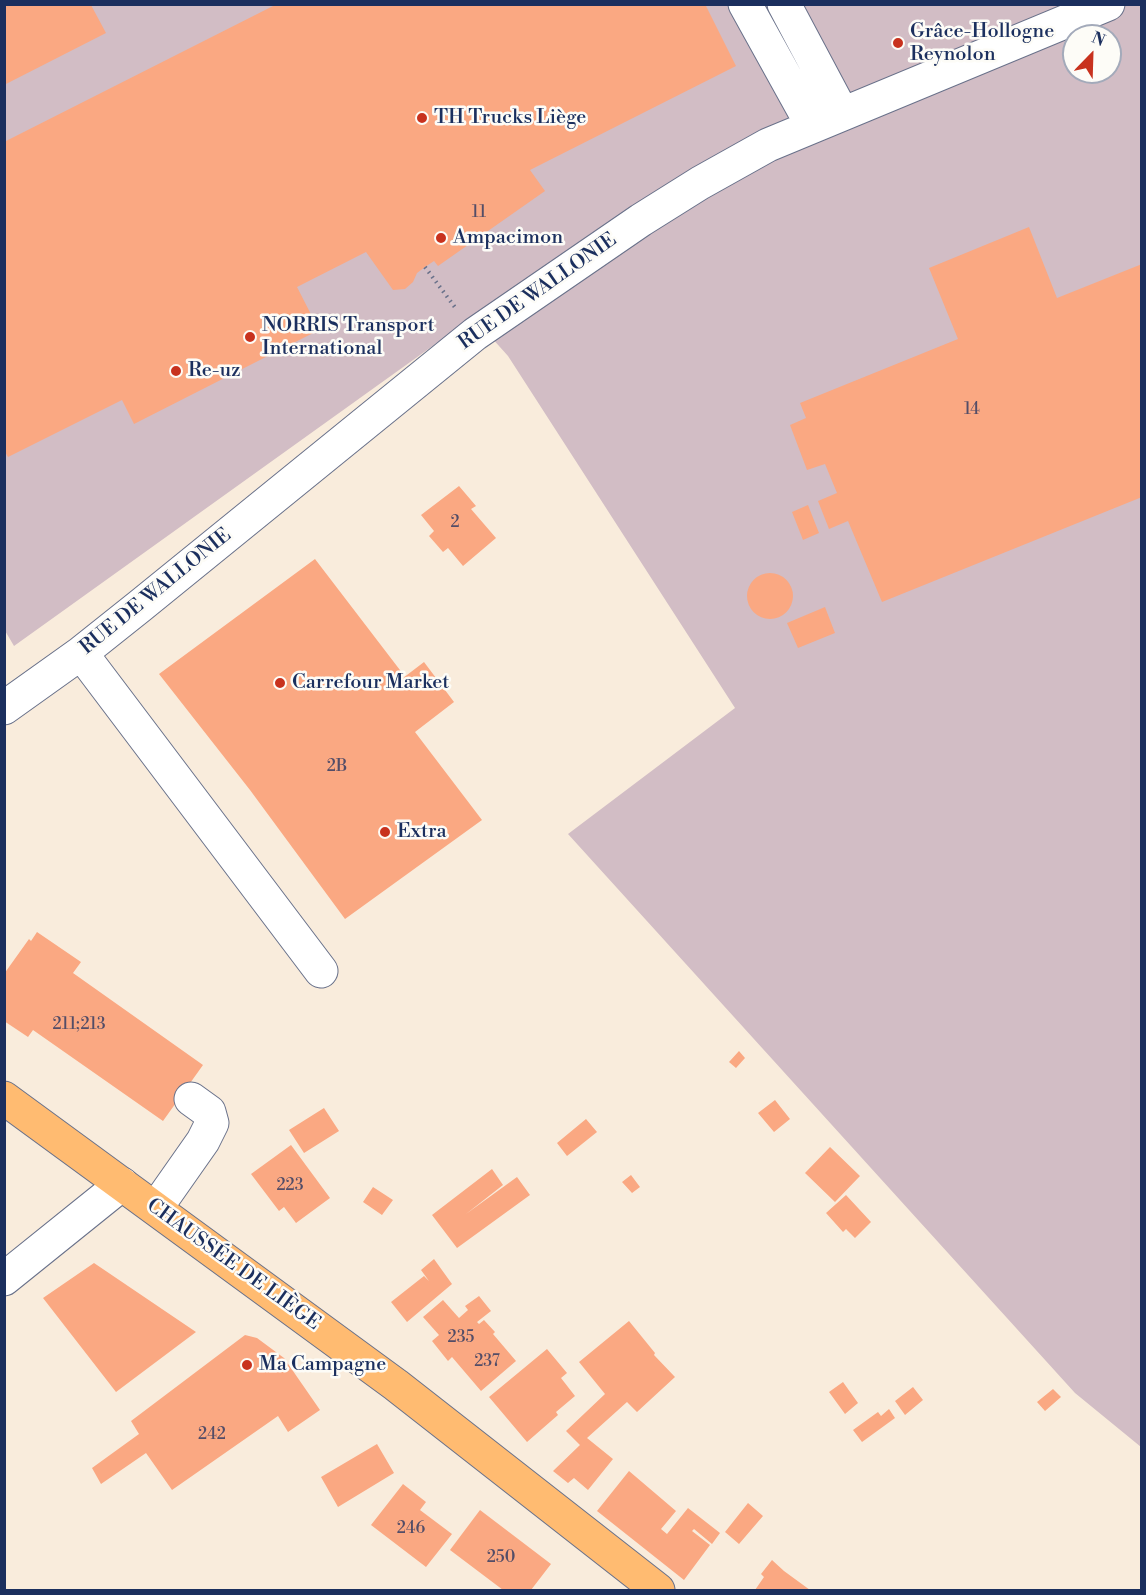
<!DOCTYPE html>
<html>
<head>
<meta charset="utf-8">
<style>
  body { margin:0 }
  #map { position:relative; width:1146px; height:1595px; overflow:hidden; background:#f9ecdc; font-family:"Libre Bodoni",serif }
  canvas { display:block }
  .frame { position:absolute; inset:0; border:6px solid #1b2f5e; pointer-events:none }
  .north { position:absolute; left:1062px; top:24px; width:60px; height:60px; box-sizing:border-box; background:#fdfcf7; border:2px solid #a3aaba; border-radius:50%; rotate:23deg; font-size:16px; font-weight:700; line-height:24px; text-align:center; color:#1b2f5e }
  .north::after { content:''; display:block; margin:auto; width:21px; height:27px; background:#c8321e; clip-path:polygon(50% 0,100% 100%,50% 72%,0 100%) }
</style>
</head>
<body>
<div id="map">
<canvas width="1146" height="1595"></canvas>
<div class="frame"></div>
<div class="north">N</div>
</div>
<script>
const ctx = document.querySelector('canvas').getContext('2d');
ctx.lineJoin = 'round';
function fillPath(path, color) { ctx.fillStyle = color; ctx.fill(path, 'evenodd'); }
const shape = rows => new Path2D(rows.map(r => 'M' + r).join(''));
function strokePath(path, color, width, dash) { ctx.strokeStyle = color; ctx.lineWidth = width; ctx.lineCap = dash ? 'butt' : 'round'; ctx.setLineDash(dash || []); ctx.stroke(path); }
function label(font, color, halo, rows, align = 'center') {
  ctx.font = font + ' "Libre Bodoni",serif'; ctx.lineWidth = 5; ctx.setLineDash([]); ctx.textBaseline = 'middle'; ctx.strokeStyle = halo; ctx.fillStyle = color; for (const [text, x, y, turn = 0] of rows) {
    ctx.save(); ctx.translate(x, y); ctx.rotate((+turn || 0) * Math.PI / 180); ctx.textAlign = isNaN(turn) ? turn : align; if (halo) ctx.strokeText(text, 0, 0); ctx.fillText(text, 0, 0); ctx.restore();
  }
}
fillPath(shape([
  [4,5,1141,5,1141,1447,1075,1393,568,834,735,708,508,356,473,317,14,646,4,629],
  [1074,36,1110,36,1110,72,1074,72]
]), '#d2bdc5');
fillPath(shape([
  [277,4,705,4,736,66,530,170,545,191,438,266,434,261,425,267,417,273,413,282,405,289,393,290,366,252,297,287,319,330,134,424,122,400,8,457,4,450,4,142],
  [4,5,91,5,106,33,4,85],
  [1029,227,1057,298,1142,264,1142,497,882,602,848,521,829,529,818,501,837,493,825,464,807,470,790,425,806,418,800,403,958,339,929,268],
  [459,486,476,506,471,509,496,538,463,566,448,548,443,552,429,536,434,531,421,515],
  [808,505,819,533,803,540,792,512],
  [315,559,403,674,386,691,424,662,454,702,415,732,482,820,345,919,250,790,159,674],
  '747 596a23 23 0 1 1 46 0a23 23 0 1 1-46 0Z',
  [825,607,835,633,798,648,787,623],
  [37,932,81,962,73,973,203,1065,163,1121,33,1030,28,1037,4,1021,4,974,29,939,31,941],
  [739,1051,745,1058,736,1068,729,1062],
  [775,1100,790,1119,774,1132,758,1113],
  [324,1108,339,1131,304,1153,289,1130],
  [586,1119,597,1132,567,1156,557,1143],
  [291,1145,330,1198,296,1223,284,1207,279,1211,251,1174],
  [830,1147,860,1176,835,1202,805,1173],
  [492,1169,503,1185,466,1214,517,1177,530,1195,457,1248,432,1215],
  [631,1175,640,1187,632,1193,622,1182],
  [373,1187,393,1200,382,1215,363,1202],
  [846,1195,871,1222,855,1238,846,1229,843,1232,826,1213],
  [434,1259,452,1284,407,1322,391,1302,424,1276,429,1281,421,1270],
  [94,1263,196,1332,116,1392,43,1298],
  [479,1296,491,1311,477,1322,479,1324,484,1320,495,1332,493,1334,516,1361,481,1391,452,1357,448,1361,432,1341,439,1335,423,1317,443,1300,459,1318,468,1310,465,1306],
  [629,1321,655,1353,654,1355,675,1377,637,1412,627,1402,587,1438,613,1459,588,1490,574,1478,568,1483,553,1471,580,1445,566,1431,605,1394,579,1362],
  [245,1335,257,1338,284,1358,320,1410,288,1432,278,1416,172,1490,146,1453,101,1484,92,1468,139,1434,131,1421],
  [547,1349,567,1373,561,1378,575,1396,556,1412,558,1415,527,1442,489,1397],
  [843,1382,858,1403,845,1414,829,1392],
  [913,1387,923,1400,905,1415,895,1401],
  [1053,1389,1061,1397,1045,1411,1037,1402],
  [889,1409,895,1418,862,1442,853,1430,878,1412,881,1416],
  [377,1444,394,1473,338,1507,321,1477],
  [629,1471,676,1511,661,1529,667,1534,688,1508,720,1533,712,1544,694,1529,692,1531,710,1545,684,1580,597,1511],
  [403,1484,426,1502,420,1510,452,1534,426,1567,371,1525],
  [748,1503,763,1516,739,1544,725,1532],
  [480,1510,551,1564,531,1590,503,1590,450,1550],
  [772,1560,784,1571,810,1590,755,1590,764,1577,761,1574]
]), '#faa882');
const minor = shape([
  [745,4,812,125],
  [784,4,842,113],
  [81,653,321,971],
  [4,708,81,653,140,606,475,334,641,220,700,183,768,145,1108,4],
  [156,1208,203,1141,212,1123,209,1112,191,1099],
  [4,1279,122,1184]
]);
const major = shape([
  [4,1098,396,1385,658,1590]
]);
strokePath(minor, '#69718a', 35);
strokePath(major, '#69718a', 35);
strokePath(shape([
  [425,267,457,310]
]), '#69718a', 4, [1.5, 4.5]);
strokePath(minor, '#fff', 33);
strokePath(major, '#ffbb71', 33);
for (const [x, y, r, color] of [
  [898,43,6,"#c8321e"],
  [422,118,6,"#c8321e"],
  [441,238,6,"#c8321e"],
  [250,337,6,"#c8321e"],
  [176,371,6,"#c8321e"],
  [280,683,6,"#c8321e"],
  [385,832,6,"#c8321e"],
  [247,1365,6,"#c8321e"]
]) { const dot = new Path2D(); dot.arc(x, y, r, 0, 2 * Math.PI); ctx.fillStyle = color; ctx.fill(dot); strokePath(dot, '#fdfcf7', 2); }
label('16px', '#534d67', null, [
  ["11",479,213],
  ["14",972,410],
  ["2",455,523],
  ["2B",337,767],
  ["211;213",79,1025],
  ["223",290,1186],
  ["235",461,1338],
  ["237",487,1362],
  ["242",212,1435],
  ["246",411,1529],
  ["250",501,1558]
]);
label('20px', '#1b2f5e', '#fdfcf7', [
  ["Grâce-Hollogne",910,32],
  ["Reynolon",910,55],
  ["TH Trucks Liège",434,118],
  ["Ampacimon",453,238],
  ["NORRIS Transport",262,326],
  ["International",262,349],
  ["Re-uz",188,371],
  ["Carrefour Market",292,683],
  ["Extra",397,832],
  ["Ma Campagne",259,1365]
], 'left');
label('20px', '#1b2f5e', '#fdfcf7', [
  ["RUE DE WALLONIE",538,292,-35],
  ["RUE DE WALLONIE",156,592,-39],
  ["CHAUSSÉE DE LIÈGE",233,1265,36]
]);
</script>
</body>
</html>
